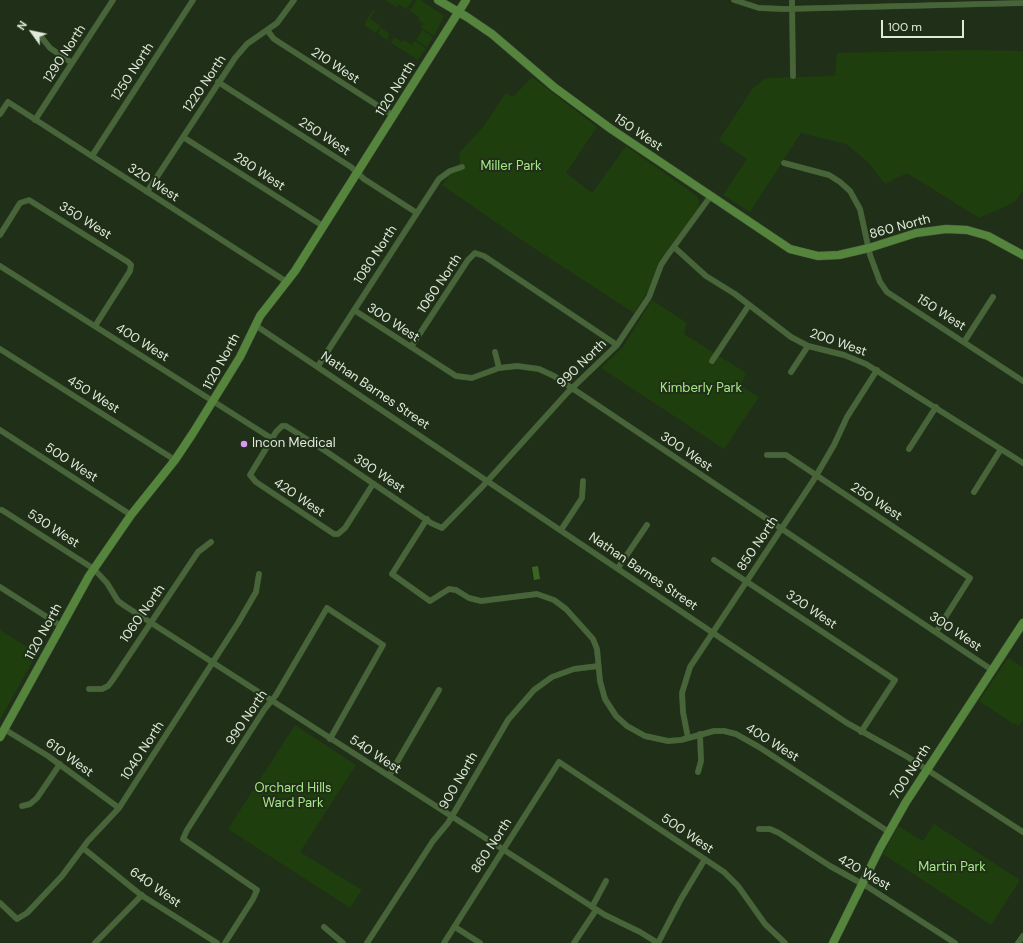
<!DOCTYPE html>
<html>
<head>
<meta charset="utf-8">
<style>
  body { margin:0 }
  #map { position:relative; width:1023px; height:943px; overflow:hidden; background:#202f18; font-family:"DM Sans",sans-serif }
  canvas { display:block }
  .north { position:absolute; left:12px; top:12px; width:40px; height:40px; -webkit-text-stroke:3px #202f18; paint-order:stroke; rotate:303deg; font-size:11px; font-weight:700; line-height:16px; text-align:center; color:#dfeadb }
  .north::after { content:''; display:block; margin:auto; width:14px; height:18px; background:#dfeadb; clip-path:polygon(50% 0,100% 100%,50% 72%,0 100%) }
  .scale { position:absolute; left:881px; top:20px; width:83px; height:18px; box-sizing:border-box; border:2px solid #dfeadb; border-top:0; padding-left:5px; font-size:12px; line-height:14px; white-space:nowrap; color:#dfeadb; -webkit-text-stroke:3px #202f18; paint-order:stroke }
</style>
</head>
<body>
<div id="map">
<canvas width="1023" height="943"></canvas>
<div class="north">N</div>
<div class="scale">100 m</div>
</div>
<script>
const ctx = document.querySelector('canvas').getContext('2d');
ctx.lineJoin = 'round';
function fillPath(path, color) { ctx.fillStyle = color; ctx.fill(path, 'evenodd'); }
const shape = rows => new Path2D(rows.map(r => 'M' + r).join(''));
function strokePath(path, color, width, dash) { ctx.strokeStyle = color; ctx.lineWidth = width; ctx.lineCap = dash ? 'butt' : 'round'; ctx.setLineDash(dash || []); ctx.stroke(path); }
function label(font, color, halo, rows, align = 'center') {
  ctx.font = font + ' "DM Sans",sans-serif'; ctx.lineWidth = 4; ctx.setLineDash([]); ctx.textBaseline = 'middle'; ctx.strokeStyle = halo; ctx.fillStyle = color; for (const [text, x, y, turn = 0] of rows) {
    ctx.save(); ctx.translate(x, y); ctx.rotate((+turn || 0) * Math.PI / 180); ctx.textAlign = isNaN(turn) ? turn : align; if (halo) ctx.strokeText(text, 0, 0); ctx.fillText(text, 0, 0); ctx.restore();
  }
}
fillPath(shape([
  [385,0,413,0,406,9,398,4,396,7],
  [416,0,421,0,444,16,434,36,421,28,423,23,418,20,419,17,410,11],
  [373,10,375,11,370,19,381,26,376,33,364,25],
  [381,28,390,34,387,40,378,34],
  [422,30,433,37,427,47,416,40],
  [394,37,402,42,405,40,412,45,414,41,426,48,418,60,391,43],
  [969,50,1023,51,1023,190,1015,202,979,218,907,173,885,184,868,162,846,144,801,133,750,212,723,195,747,159,719,140,753,88,766,78,835,76,837,53],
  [532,77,597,127,566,173,592,193,626,146,697,196,699,201,699,207,659,261,649,289,634,313,517,237,442,185,460,163,459,153,483,127,506,93,513,97],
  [652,300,687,323,684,334,746,373,741,386,759,397,724,449,601,368,623,347],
  [0,630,37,653,0,720],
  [1008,658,1023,667,1023,720,1019,726,1015,723,1014,724,979,701],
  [295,725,356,765,300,852,362,890,350,908,228,829],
  [934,824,1020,880,991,925,883,854,898,826,923,841]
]), '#1f3e0d');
fillPath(shape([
  [538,566,540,579,534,580,532,567]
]), '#3a6621');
const street = shape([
  [734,0,759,8,785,9,1023,3],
  [792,0,793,76],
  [267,30,274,39,394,116],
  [42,38,50,48,72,63],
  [218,82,351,167,364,179,417,213],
  [0,114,8,102,287,282],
  [35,120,113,0],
  [183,137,323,226],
  [92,156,193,0],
  [784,163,829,175,840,182,850,191,860,209,870,255,880,282,887,292,1023,381],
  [147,192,235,58,247,44,277,23,294,0],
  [0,235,20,203,29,200,128,262,131,265,130,271,95,326],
  [674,247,706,276,735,294,791,337,808,346,844,355,866,364,1023,463],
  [0,266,271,438],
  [354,310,456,376,472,378,499,368,517,366,539,369,554,376,992,670],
  [255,325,847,723,906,756,1023,832],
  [964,342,993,297],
  [411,347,468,260,475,253,484,256,617,345],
  [0,349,175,460],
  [495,352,499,368],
  [712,361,749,305],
  [318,366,439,179,450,171,462,167],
  [791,372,808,346],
  [0,430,131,515],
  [909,449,936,407],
  [767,455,786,455,970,578,936,632],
  [373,484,345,528,338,534,334,534,256,482,250,475,276,432,282,426,286,426,327,452,431,523,442,528,482,487,567,393,617,345,649,297,661,265,667,256,710,197],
  [974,492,1001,449],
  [0,510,2,510,94,569,107,583,118,601,125,606,605,915,640,932,658,943],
  [427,519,392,574,430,601,449,589,456,590,469,598,481,601,537,594,554,600,566,609,593,639,597,649,600,681,605,699,616,716,627,726,645,736,668,741,681,740,714,731,724,731,736,734,759,747,889,832],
  [561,530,582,498,583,481],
  [714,560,895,680,861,732],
  [618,568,647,525],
  [0,587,61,626],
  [89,689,102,689,108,686,112,681,198,552,211,542],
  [4,729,48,756,119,808],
  [688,738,683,712,682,693,690,667,813,481,834,445,847,417,877,370],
  [698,772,701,761,700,734],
  [389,776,439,690],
  [22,806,30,804,37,798,60,764],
  [759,829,770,829,779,833,830,866,868,887,955,943],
  [83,848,141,895,217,943],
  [0,903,17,919,27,913,62,876,88,841,119,808,238,623,256,592,259,574],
  [592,907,606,881],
  [324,927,343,943],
  [455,927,480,943],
  [95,943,142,895],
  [225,943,253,899,257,890,183,839,187,830,264,710,276,695,327,608,383,645,330,739],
  [367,943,433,841,448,823,508,720,534,690,552,677,574,669,598,666],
  [444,943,559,762,724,872,738,886,765,924,785,943],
  [574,943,596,910],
  [658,943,681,899,705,859],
  [1018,943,1023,936]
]);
const secondary = shape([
  [438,0,467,17,492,34,554,87,611,129,790,249,818,256,839,255,869,248,916,233,946,229,967,230,988,236,1023,255],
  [0,737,89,576,131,515,175,460,193,433,240,357,260,316,295,271,466,0],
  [833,943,880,848,906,802,1023,623]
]);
strokePath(street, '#3f4d37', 6);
strokePath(secondary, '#3f4d37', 9);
strokePath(street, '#476538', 5.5);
strokePath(secondary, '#55853c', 8);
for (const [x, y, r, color] of [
  [244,444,4,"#db99f5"]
]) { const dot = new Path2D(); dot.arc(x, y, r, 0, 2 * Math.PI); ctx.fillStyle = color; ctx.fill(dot); strokePath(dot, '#202f18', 1.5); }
label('13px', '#dfeadb', '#202f18', [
  ["1290 North",65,54,-57],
  ["210 West",335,66,33],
  ["1250 North",133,72,-57],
  ["1220 North",205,84,-56],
  ["1120 North",396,89,-58],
  ["150 West",638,133,34],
  ["250 West",324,137,33],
  ["280 West",259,172,33],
  ["320 West",153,183,33],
  ["350 West",85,221,32],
  ["860 North",900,227,-15],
  ["1080 North",376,255,-57],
  ["1060 North",440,284,-56],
  ["150 West",941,313,33],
  ["300 West",393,323,33],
  ["400 West",142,343,32],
  ["200 West",838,343,19],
  ["1120 North",222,362,-61],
  ["990 North",582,364,-44],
  ["Nathan Barnes Street",375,391,34],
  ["450 West",93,395,32],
  ["300 West",686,452,34],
  ["500 West",71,463,33],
  ["390 West",379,474,34],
  ["420 West",299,498,34],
  ["250 West",876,502,33],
  ["530 West",53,529,33],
  ["850 North",758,544,-56],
  ["Nathan Barnes Street",643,572,34],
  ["320 West",811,610,34],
  ["1060 North",143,614,-55],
  ["1120 North",44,632,-61],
  ["300 West",955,632,34],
  ["990 North",247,718,-56],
  ["400 West",772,743,32],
  ["1040 North",143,751,-57],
  ["540 West",375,755,33],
  ["610 West",69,758,36],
  ["700 North",911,772,-57],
  ["900 North",459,781,-60],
  ["500 West",687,834,34],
  ["860 North",492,846,-57],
  ["420 West",864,873,30],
  ["640 West",155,888,35]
]);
label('13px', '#a7e788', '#202f18', [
  ["Miller Park",511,167],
  ["Kimberly Park",701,389],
  ["Orchard Hills",293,789],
  ["Ward Park",293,804],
  ["Martin Park",952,868]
]);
label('13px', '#dfeadb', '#202f18', [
  ["Incon Medical",252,444]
], 'left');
</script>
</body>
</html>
